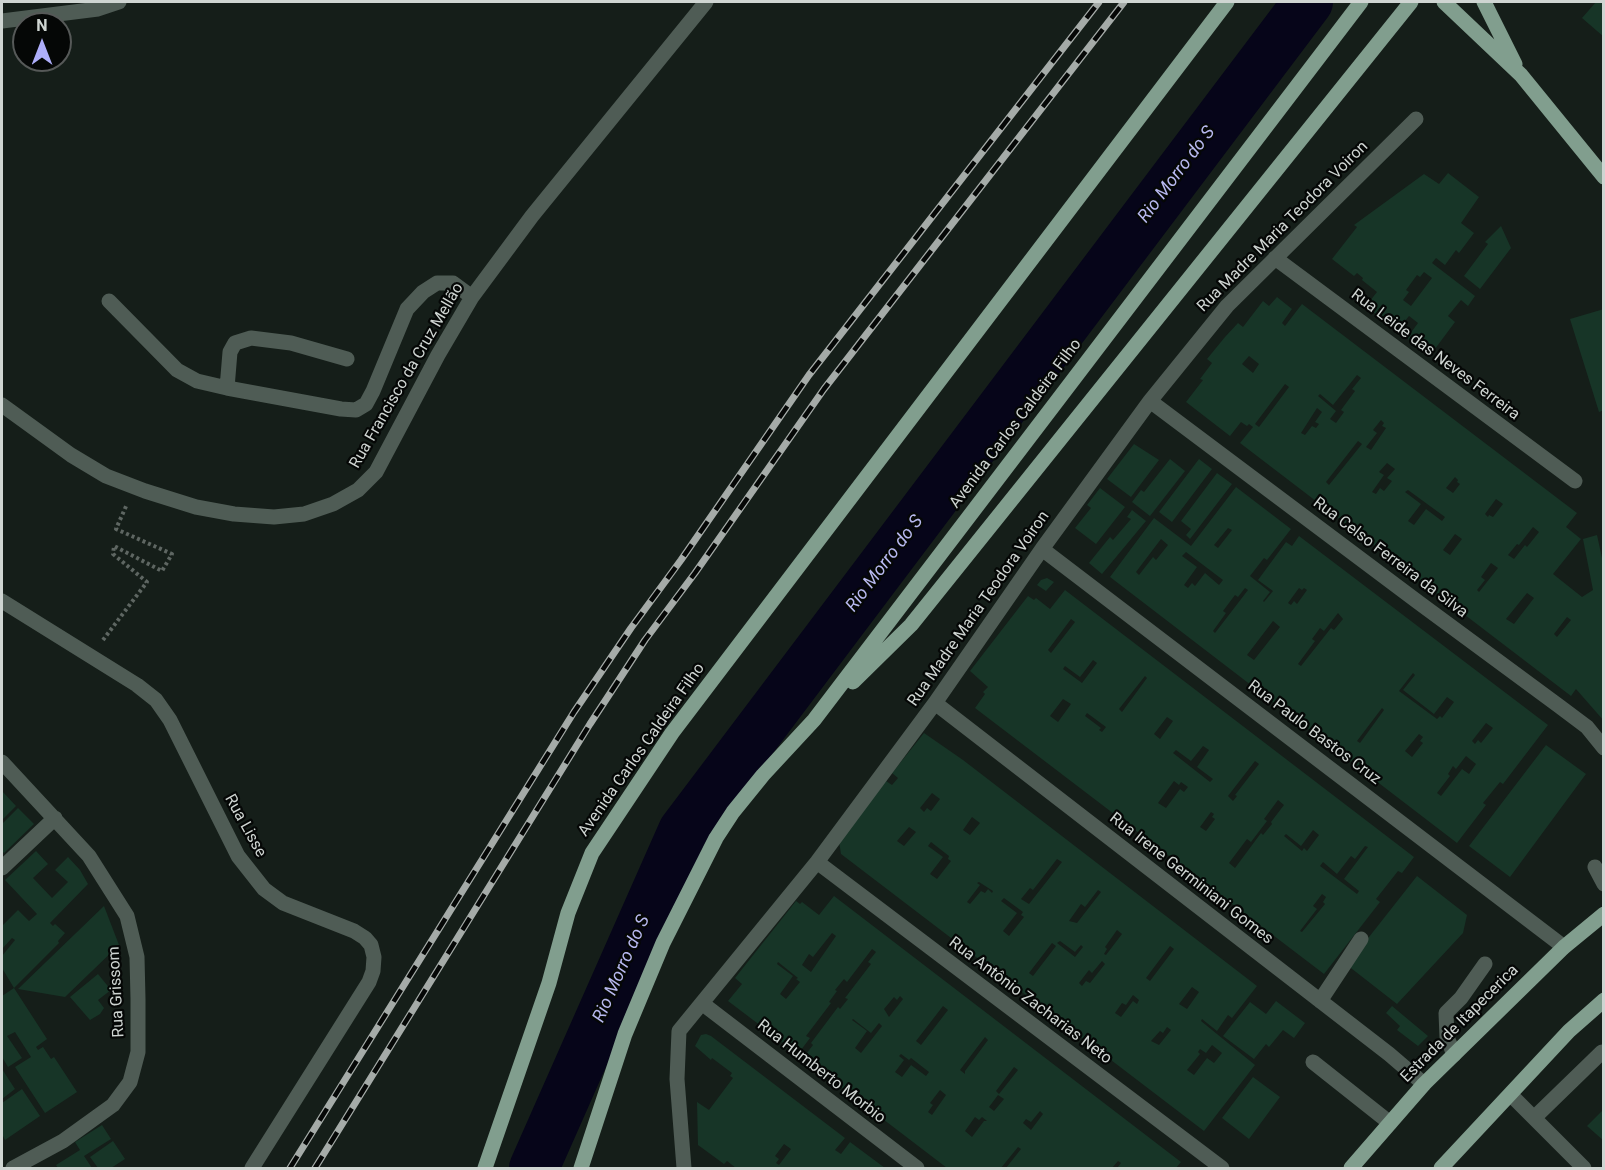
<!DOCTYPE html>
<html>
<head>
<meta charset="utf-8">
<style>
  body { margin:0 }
  #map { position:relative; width:1605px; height:1170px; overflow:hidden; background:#151e19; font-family:Roboto,sans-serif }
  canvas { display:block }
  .frame { position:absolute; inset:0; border:3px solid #cfd5d2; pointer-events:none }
  .north { position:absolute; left:12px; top:12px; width:60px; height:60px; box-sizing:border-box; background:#050706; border:2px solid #565958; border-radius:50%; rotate:0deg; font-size:16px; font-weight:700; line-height:24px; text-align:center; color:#cfd5d2 }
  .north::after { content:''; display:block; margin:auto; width:21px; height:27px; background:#aeaefa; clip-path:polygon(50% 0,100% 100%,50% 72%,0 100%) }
</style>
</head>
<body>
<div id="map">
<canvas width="1605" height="1170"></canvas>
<div class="frame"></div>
<div class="north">N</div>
</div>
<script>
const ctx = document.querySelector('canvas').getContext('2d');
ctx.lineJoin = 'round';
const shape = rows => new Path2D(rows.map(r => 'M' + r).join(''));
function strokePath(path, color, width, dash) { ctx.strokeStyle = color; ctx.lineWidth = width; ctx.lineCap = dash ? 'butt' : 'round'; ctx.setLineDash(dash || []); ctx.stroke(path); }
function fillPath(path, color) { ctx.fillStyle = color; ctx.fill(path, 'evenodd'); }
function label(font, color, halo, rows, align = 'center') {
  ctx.font = font + ' Roboto,sans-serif'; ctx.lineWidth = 4.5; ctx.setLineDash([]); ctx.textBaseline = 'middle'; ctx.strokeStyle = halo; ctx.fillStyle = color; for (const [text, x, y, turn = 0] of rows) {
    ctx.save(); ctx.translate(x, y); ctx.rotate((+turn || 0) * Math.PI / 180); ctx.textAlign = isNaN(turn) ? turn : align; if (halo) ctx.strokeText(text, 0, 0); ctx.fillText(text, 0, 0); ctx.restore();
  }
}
strokePath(shape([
  [534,1168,683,831,1308,2]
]), '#060519', 50);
fillPath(shape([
  [1596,2,1604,2,1604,37,1582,18],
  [1448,173,1479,197,1461,223,1474,233,1459,253,1456,250,1445,265,1436,258,1432,263,1475,296,1468,306,1461,300,1448,316,1455,322,1429,357,1407,338,1418,323,1409,316,1397,331,1366,306,1377,292,1362,280,1363,278,1357,273,1354,276,1332,259,1357,227,1354,225,1424,174,1439,184],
  [1424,272,1432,278,1411,306,1403,300,1409,292,1406,290,1417,275,1420,277],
  [1501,226,1511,248,1480,289,1464,276,1488,244,1485,242],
  [1277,297,1292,309,1282,323,1285,326,1302,304,1577,513,1566,527,1581,539,1553,574,1582,597,1593,590,1583,539,1597,535,1604,567,1604,721,1576,689,1571,696,1240,443,1253,427,1249,424,1247,426,1241,422,1230,436,1186,402,1203,380,1200,379,1212,363,1207,359,1225,337,1238,323,1243,327,1263,301,1269,306],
  [1249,356,1259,364,1253,373,1242,364],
  [1357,375,1361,378,1352,389,1355,391,1341,410,1344,412,1336,423,1330,419,1336,411,1318,396,1320,394,1333,405],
  [1285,384,1289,387,1259,427,1255,424],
  [1317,408,1322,412,1315,422,1319,424,1316,428,1312,426,1305,435,1301,433],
  [1381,420,1384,423,1382,426,1386,428,1371,450,1366,447,1377,433,1373,430],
  [1358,441,1362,444,1329,485,1326,482],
  [1387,463,1395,469,1387,478,1392,481,1384,491,1380,488,1376,494,1372,492,1384,475,1379,472],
  [1455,477,1458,480,1457,482,1460,484,1453,493,1446,488],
  [1408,490,1445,517,1442,521,1426,509,1414,525,1408,521,1421,504,1405,492],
  [1496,499,1503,504,1493,517,1489,515,1488,517,1485,514],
  [1533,527,1539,532,1527,547,1525,545,1514,559,1508,555,1517,544,1519,545],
  [1455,534,1462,539,1450,555,1443,550],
  [1491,563,1498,568,1479,592,1477,590,1485,580,1481,577],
  [1527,593,1534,598,1514,624,1506,619],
  [1567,617,1571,620,1557,637,1554,634],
  [1604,309,1604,410,1599,412,1570,319],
  [1134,444,1159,460,1131,497,1107,479],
  [1170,459,1185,471,1150,516,1132,502,1141,490,1144,492],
  [1199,459,1212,469,1172,522,1159,512],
  [1217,473,1232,484,1190,539,1186,535,1191,529,1181,521],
  [1236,487,1291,529,1267,560,1264,558,1250,576,1270,592,1263,601,1264,602,1273,591,1258,580,1286,542,1292,546,1299,536,1548,725,1503,784,1500,782,1483,803,1486,805,1457,843,1110,577,1154,518,1191,546],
  [1228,528,1232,530,1218,548,1214,545],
  [1161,539,1168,545,1156,560,1153,557,1139,575,1136,572],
  [1186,552,1223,580,1219,585,1205,573,1195,586,1192,583,1188,588,1184,585,1197,567,1182,556],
  [1245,588,1248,590,1215,633,1213,631,1226,613,1223,611,1235,595,1238,597],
  [1299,588,1302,590,1304,588,1307,590,1297,604,1294,601,1291,605,1288,603],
  [1338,613,1343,619,1334,630,1331,628,1301,666,1298,664,1315,641,1312,639,1320,628,1324,631],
  [1273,621,1280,627,1254,660,1247,655],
  [1413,673,1415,675,1403,690,1434,714,1447,697,1454,702,1442,718,1440,716,1437,719,1399,691],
  [1382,708,1384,710,1360,743,1357,741],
  [1486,723,1493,728,1481,743,1478,740,1475,744,1472,741],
  [1419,734,1423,737,1420,741,1423,743,1412,757,1405,751],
  [1466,756,1476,764,1469,774,1462,769,1441,796,1437,793,1450,776,1448,774,1453,766,1456,769],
  [1100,488,1125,507,1096,544,1075,528,1091,508,1087,505],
  [1132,510,1146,521,1102,574,1089,563,1110,537,1113,540,1131,519,1127,517],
  [1047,578,1054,582,1046,591,1037,585,1041,580],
  [1065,590,1414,857,1402,873,1398,871,1376,899,1380,902,1324,974,975,708,985,694,983,692,988,687,970,671,1028,596,1034,600,1036,598,1050,609],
  [1071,619,1075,622,1051,653,1048,650],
  [1093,660,1097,663,1082,683,1063,669,1065,666,1080,677],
  [1145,676,1147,678,1122,712,1119,709],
  [1063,699,1071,704,1058,722,1050,716],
  [1087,713,1106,727,1102,732,1099,730,1101,728,1085,716],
  [1167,717,1173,721,1160,739,1154,734],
  [1203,746,1209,750,1197,767,1213,779,1210,782,1173,753,1176,750,1191,761],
  [1255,761,1259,764,1235,795,1237,796,1233,801,1228,796],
  [1174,781,1179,785,1181,782,1188,787,1184,792,1180,789,1166,808,1158,803],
  [1278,800,1284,805,1271,822,1272,824,1263,835,1261,833,1235,868,1229,863,1247,839,1251,842,1267,821,1264,819],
  [1211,812,1214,814,1212,817,1215,819,1206,831,1200,827],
  [1313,830,1319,835,1307,851,1304,848,1302,851,1284,836,1286,834,1301,846],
  [1365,846,1368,847,1344,879,1359,891,1357,894,1320,866,1323,862,1337,874,1351,856,1355,859],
  [1322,894,1326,897,1323,902,1325,904,1302,932,1300,931,1317,909,1313,906],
  [924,733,963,760,1257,986,1232,1018,1228,1015,1217,1031,1202,1019,1201,1021,1255,1065,1204,1131,841,854,839,841,886,781,892,785,898,778,892,773],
  [932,793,940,799,931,811,927,808,924,812,920,808],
  [972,817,980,823,970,835,963,830],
  [909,827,916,832,904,846,897,841],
  [931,842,949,856,948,859,951,861,937,879,930,874,943,857,928,846],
  [1057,859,1062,862,1029,904,1021,899,1030,888,1033,890],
  [979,882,993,891,992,893,988,889,985,893,981,891,970,904,967,902,980,885,977,883],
  [1098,890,1101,892,1077,923,1069,921,1081,904,1085,907],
  [1004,898,1023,912,1021,915,1024,917,1009,936,1003,931,1017,913,1001,901],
  [1117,930,1122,934,1106,955,1104,954,1107,949,1105,947],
  [1060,941,1075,952,1081,945,1083,947,1075,957,1057,943],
  [1052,943,1056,946,1033,976,1029,973],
  [1170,946,1174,949,1150,981,1146,978],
  [1102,961,1105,964,1090,983,1086,981,1082,986,1079,983,1089,970,1092,973],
  [1192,987,1199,992,1187,1009,1179,1004],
  [1133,995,1139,1000,1137,1004,1133,1001,1121,1017,1115,1013,1122,1003,1126,1005],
  [1167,1027,1171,1030,1159,1045,1151,1041,1160,1031,1163,1033],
  [1212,1045,1222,1053,1214,1063,1207,1058,1194,1075,1187,1070,1200,1054,1198,1052,1200,1049,1206,1053],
  [1546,745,1586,774,1510,877,1469,846],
  [2,791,16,806,2,820],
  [18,808,34,824,4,853,2,851,2,824],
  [36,851,48,864,33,878,52,898,68,882,55,870,68,857,80,870,88,884,50,923,53,926,55,924,65,933,58,941,59,943,14,988,47,1039,36,1047,38,1050,43,1047,51,1059,54,1057,77,1092,45,1113,15,1067,31,1057,15,1032,7,1036,22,1058,8,1067,2,1057,2,996,14,988,2,968,2,956,15,940,12,938,2,949,2,926,18,910,29,921,37,914,5,880],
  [1417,876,1467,915,1463,933,1397,1004,1347,965],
  [834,896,1181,1162,1176,1168,1117,1168,1121,1163,1118,1161,1112,1168,1006,1168,1021,1149,1018,1147,1001,1168,947,1168,803,1058,813,1045,811,1043,838,1007,840,1009,848,999,845,998,871,964,868,962,876,952,872,949,847,982,844,979,835,990,837,991,829,1002,831,1003,806,1036,810,1038,798,1054,728,1001,742,984,735,978,796,901,800,904,802,902,819,915],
  [832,933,836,936,811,972,802,965,809,954,813,957],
  [778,962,798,978,796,979,800,982,786,999,780,994,793,976,777,964],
  [900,996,903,999,889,1017,884,1009,894,997,897,1000],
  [943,1006,948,1010,921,1045,916,1041],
  [853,1019,871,1033,879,1023,882,1026,861,1053,855,1048,867,1031,852,1020],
  [985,1037,988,1040,965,1071,965,1074,960,1070],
  [901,1054,909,1060,911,1058,929,1072,926,1076,911,1065,902,1077,895,1072,904,1060,899,1056],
  [1014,1067,1018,1070,999,1094,996,1091],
  [940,1090,946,1095,932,1115,928,1112,933,1105,930,1103],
  [998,1095,1004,1099,994,1111,989,1107],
  [1040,1111,1043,1114,1031,1130,1023,1123,1026,1119,1031,1122],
  [975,1117,979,1120,982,1117,987,1121,984,1121,972,1137,965,1131],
  [104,906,119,945,65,997,18,989],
  [98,974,111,990,98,1000,104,1008,100,1014,90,1020,70,997],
  [1276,1001,1305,1023,1294,1038,1283,1030,1269,1047,1266,1044,1254,1059,1223,1036,1250,1002,1266,1014],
  [1392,1006,1428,1036,1418,1046,1397,1030,1400,1026,1386,1013],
  [706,1034,711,1036,845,1138,835,1150,841,1154,850,1142,885,1168,736,1168,727,1161,724,1164,698,1145,697,1102,709,1110,733,1078,730,1076,732,1073,712,1058,711,1060,695,1046,701,1035],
  [784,1144,791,1149,779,1165,776,1163,779,1159,775,1156],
  [2,1069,15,1089,2,1099],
  [1253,1077,1280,1097,1249,1139,1222,1118],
  [22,1089,40,1116,5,1140,2,1134,2,1103],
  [1604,1109,1604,1141,1587,1126],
  [102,1125,111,1139,84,1156,92,1168,58,1168,56,1165,80,1150,75,1142],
  [113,1141,125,1159,111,1168,98,1168,90,1157]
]), '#173527');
strokePath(shape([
  [103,640,147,582,113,554,114,546,162,571,172,554,116,529,127,504]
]), '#5e6662', 4, [3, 3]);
strokePath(shape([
  [2,21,98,9,119,2],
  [1275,258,1575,481],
  [109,301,177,370,197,381,227,388,341,409,356,410,366,404,373,391,407,309,423,292,437,283,453,283,472,297],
  [227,388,230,352,235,343,251,338,291,343,347,359],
  [1150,401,1418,602,1559,706,1587,727,1604,748],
  [2,405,71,455,106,476,145,491,196,507,234,514,274,517,304,514,333,504,358,490,376,472,438,355,472,297,532,216,706,2],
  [1042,549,1564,947],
  [2,601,137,685,156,700,170,720,238,856,264,889,283,903,354,931,365,938,371,945,374,957,373,971,369,982,252,1168],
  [935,703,1389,1054,1424,1084],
  [2,762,89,856,127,916,137,957,138,999,138,1052,130,1082,113,1105,63,1141,13,1168],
  [817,862,1222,1168],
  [1595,867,1604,884],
  [2,868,55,818],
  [1320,1001,1361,939],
  [703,1004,917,1168],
  [1454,1055,1447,1037,1446,1013,1461,998,1485,964],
  [1313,1062,1390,1123],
  [1511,1095,1584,1168],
  [1535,1117,1602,1052],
  [684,1168,677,1079,679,1031,817,862,935,703,1042,549,1150,401,1227,306,1416,119]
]), '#4f5c55', 15);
strokePath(shape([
  [1444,2,1521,75,1604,177],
  [1484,2,1515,64],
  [853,682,911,625,1411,2],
  [485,1168,549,983,568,913,592,853,672,733,1227,2],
  [581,1168,625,1034,663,943,716,838,733,812,763,775,814,720,1361,2],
  [1351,1168,1424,1084,1564,947,1604,914],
  [1441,1168,1569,1031,1604,1000]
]), '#819e8e', 15);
const rail = shape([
  [290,1168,574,712,631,628,681,560,809,375,1099,2],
  [315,1168,590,724,645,640,695,573,824,389,1124,2]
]);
strokePath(rail, '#a5aba8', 7);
strokePath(rail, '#050706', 4.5, [14]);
label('16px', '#cfd5d2', '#050706', [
  ["Rua Madre Maria Teodora Voiron",1283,227,-45],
  ["Rua Leide das Neves Ferreira",1435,355,37],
  ["Rua Francisco da Cruz Mellão",407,376,-60],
  ["Avenida Carlos Caldeira Filho",1016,424,-53],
  ["Rua Celso Ferreira da Silva",1390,558,37],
  ["Rua Madre Maria Teodora Voiron",979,609,-55],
  ["Rua Paulo Bastos Cruz",1314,733,37],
  ["Avenida Carlos Caldeira Filho",642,750,-55],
  ["Rua Lisse",245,826,61],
  ["Rua Irene Germiniani Gomes",1191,879,38],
  ["Rua Grissom",117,992,-93],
  ["Rua Antônio Zacharias Neto",1030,1001,37],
  ["Estrada de Itapecerica",1460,1024,-45],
  ["Rua Humberto Morbio",821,1072,38]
]);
label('italic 18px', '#b7b8ee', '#050706', [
  ["Rio Morro do S",1177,175,-53],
  ["Rio Morro do S",885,564,-53],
  ["Rio Morro do S",622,969,-66]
]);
</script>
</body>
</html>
